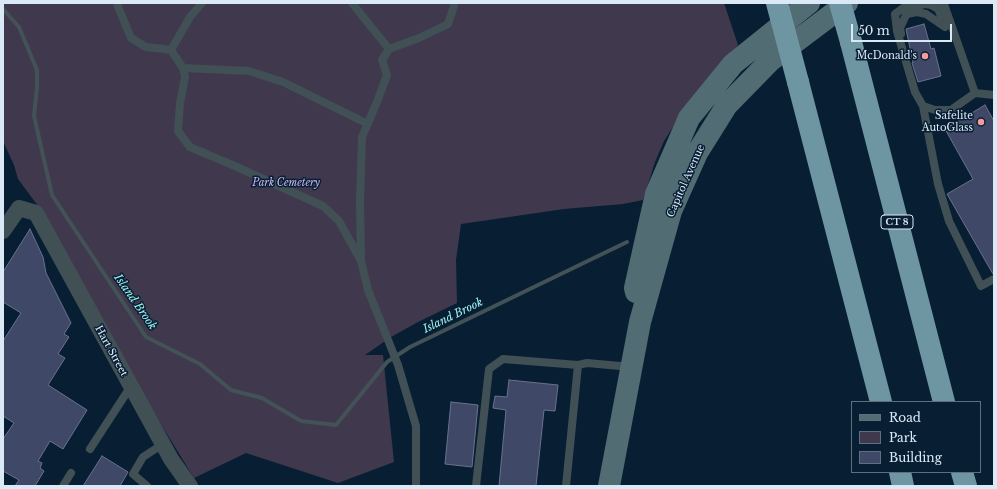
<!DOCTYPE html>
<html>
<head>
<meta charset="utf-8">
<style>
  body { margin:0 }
  #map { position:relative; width:997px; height:489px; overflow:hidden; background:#081f33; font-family:"Libre Baskerville",serif }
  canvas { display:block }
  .frame { position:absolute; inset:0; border:4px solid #dbe9f7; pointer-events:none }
  .legend { position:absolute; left:851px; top:401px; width:130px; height:72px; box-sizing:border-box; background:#081f33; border:1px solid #5c7081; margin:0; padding:5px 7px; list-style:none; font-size:12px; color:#dbe9f7 }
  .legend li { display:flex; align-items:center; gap:8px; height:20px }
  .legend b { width:20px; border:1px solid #5c7081 }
  .scale { position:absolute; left:851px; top:24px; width:101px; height:18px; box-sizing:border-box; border:2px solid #dbe9f7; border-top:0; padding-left:5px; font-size:12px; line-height:14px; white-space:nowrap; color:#dbe9f7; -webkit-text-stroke:3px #081f33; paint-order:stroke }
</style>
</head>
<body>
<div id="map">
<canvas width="997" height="489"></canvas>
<div class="frame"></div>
<ul class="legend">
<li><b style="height:5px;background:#526c74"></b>Road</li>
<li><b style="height:11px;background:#40394d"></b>Park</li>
<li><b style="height:11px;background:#404867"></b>Building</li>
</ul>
<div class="scale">50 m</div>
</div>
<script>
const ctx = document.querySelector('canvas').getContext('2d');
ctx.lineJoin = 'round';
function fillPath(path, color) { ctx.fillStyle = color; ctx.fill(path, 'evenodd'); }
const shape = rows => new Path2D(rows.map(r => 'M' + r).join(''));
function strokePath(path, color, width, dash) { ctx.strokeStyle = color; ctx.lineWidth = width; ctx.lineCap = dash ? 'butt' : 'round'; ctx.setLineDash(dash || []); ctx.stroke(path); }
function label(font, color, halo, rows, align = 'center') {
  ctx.font = font + ' "Libre Baskerville",serif'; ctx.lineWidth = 3; ctx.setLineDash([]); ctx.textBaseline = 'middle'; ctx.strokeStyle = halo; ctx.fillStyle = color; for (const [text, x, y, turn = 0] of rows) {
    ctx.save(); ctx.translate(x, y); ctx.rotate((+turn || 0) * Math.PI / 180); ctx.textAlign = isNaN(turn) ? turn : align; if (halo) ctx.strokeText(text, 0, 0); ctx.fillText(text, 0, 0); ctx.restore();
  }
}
fillPath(shape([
  [3,3,724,3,738,45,677,121,664,141,655,162,643,200,623,204,564,209,461,224,456,260,457,303,418,322,391,337,365,355,383,355,394,462,338,483,246,453,194,478,151,408,47,218,18,179,14,165,3,141]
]), '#40394d');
strokePath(shape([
  [3,9,19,27,37,70,37,87,34,116,52,195,146,337,200,364,231,390,262,398,301,421,336,425,387,362,410,347,627,242]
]), '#425256', 4);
const building = shape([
  [924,24,931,49,934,48,941,76,918,82,912,63,913,63,906,29,924,24],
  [985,105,994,121,994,274,993,274,947,194,973,179,945,129,985,105],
  [30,229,43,257,46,273,71,323,64,334,69,337,58,354,65,358,48,385,87,410,63,449,50,441,38,461,42,463,40,468,44,471,35,486,15,486,19,480,3,471,3,439,14,423,3,416,3,341,21,313,3,302,3,272,30,229],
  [509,380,558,385,555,411,544,410,536,486,499,486,506,410,493,408,495,396,507,397,509,380],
  [451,402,478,405,472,467,445,464,451,402],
  [102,456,128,472,120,486,83,486,102,456]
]);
fillPath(building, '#404867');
strokePath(building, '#69718f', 1);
strokePath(shape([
  [117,3,119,9,131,38,146,47,171,50,183,68,185,77,180,103,178,131,190,147,237,167,323,206,339,221,361,261],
  [352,3,389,49],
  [910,3,895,14,897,31,915,92,923,106,938,184,949,221,981,286,994,279],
  [942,3,944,4,975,93],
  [907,14,917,12,926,14,945,27],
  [901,34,900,28,906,15,915,7,925,4,931,5,938,9,941,16,943,25],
  [171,50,190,17,202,3],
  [183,68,249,71,283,82,368,124],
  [923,106,935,110,951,110,975,93,994,95],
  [578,365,587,363,631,367],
  [90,449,131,386],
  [63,486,71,473],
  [147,486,133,474,143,457,163,444],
  [416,486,416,426,398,365,368,290,361,261,360,202,362,137,377,102,387,75,382,60,389,49,419,38,448,24,455,3],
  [476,486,489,369,503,359,578,365,566,486]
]), '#405055', 8);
strokePath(shape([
  [3,231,19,208,36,213,171,459,190,486]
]), '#405055', 16);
strokePath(shape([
  [636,292,635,288,656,194,689,118,733,64,809,3],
  [609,486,640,322,671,211,697,153,727,105,770,61,847,3]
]), '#526c74', 22);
strokePath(shape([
  [851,42,944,402],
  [798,82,881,402],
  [900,472,903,486],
  [962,472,966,486]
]), '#6d95a2', 22);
strokePath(shape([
  [777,3,798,82],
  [840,3,851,42]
]), '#6d95a2', 22);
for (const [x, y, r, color] of [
  [925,56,4,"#f59b9b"],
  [981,122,4,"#f59b9b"]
]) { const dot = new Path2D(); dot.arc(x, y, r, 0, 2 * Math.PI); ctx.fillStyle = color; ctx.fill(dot); strokePath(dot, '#081f33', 1.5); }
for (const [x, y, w] of [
  [897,222,32]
]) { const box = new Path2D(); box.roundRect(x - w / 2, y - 7, w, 14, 3); ctx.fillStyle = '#081f33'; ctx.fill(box); strokePath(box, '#dbe9f7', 1); }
label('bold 9px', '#dbe9f7', null, [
  ["CT 8",897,222]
]);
label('10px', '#dbe9f7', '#081f33', [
  ["McDonald's",917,56],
  ["Safelite",973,116],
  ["AutoGlass",973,128]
], 'right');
label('10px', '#dbe9f7', '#081f33', [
  ["Capitol Avenue",686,181,-66],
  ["Hart Street",111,351,61]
]);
label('italic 10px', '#ccb8f3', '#081f33', [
  ["Park Cemetery",286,183]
]);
label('italic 11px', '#9df3f1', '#081f33', [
  ["Island Brook",135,302,55],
  ["Island Brook",453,316,-26]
]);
</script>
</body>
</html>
